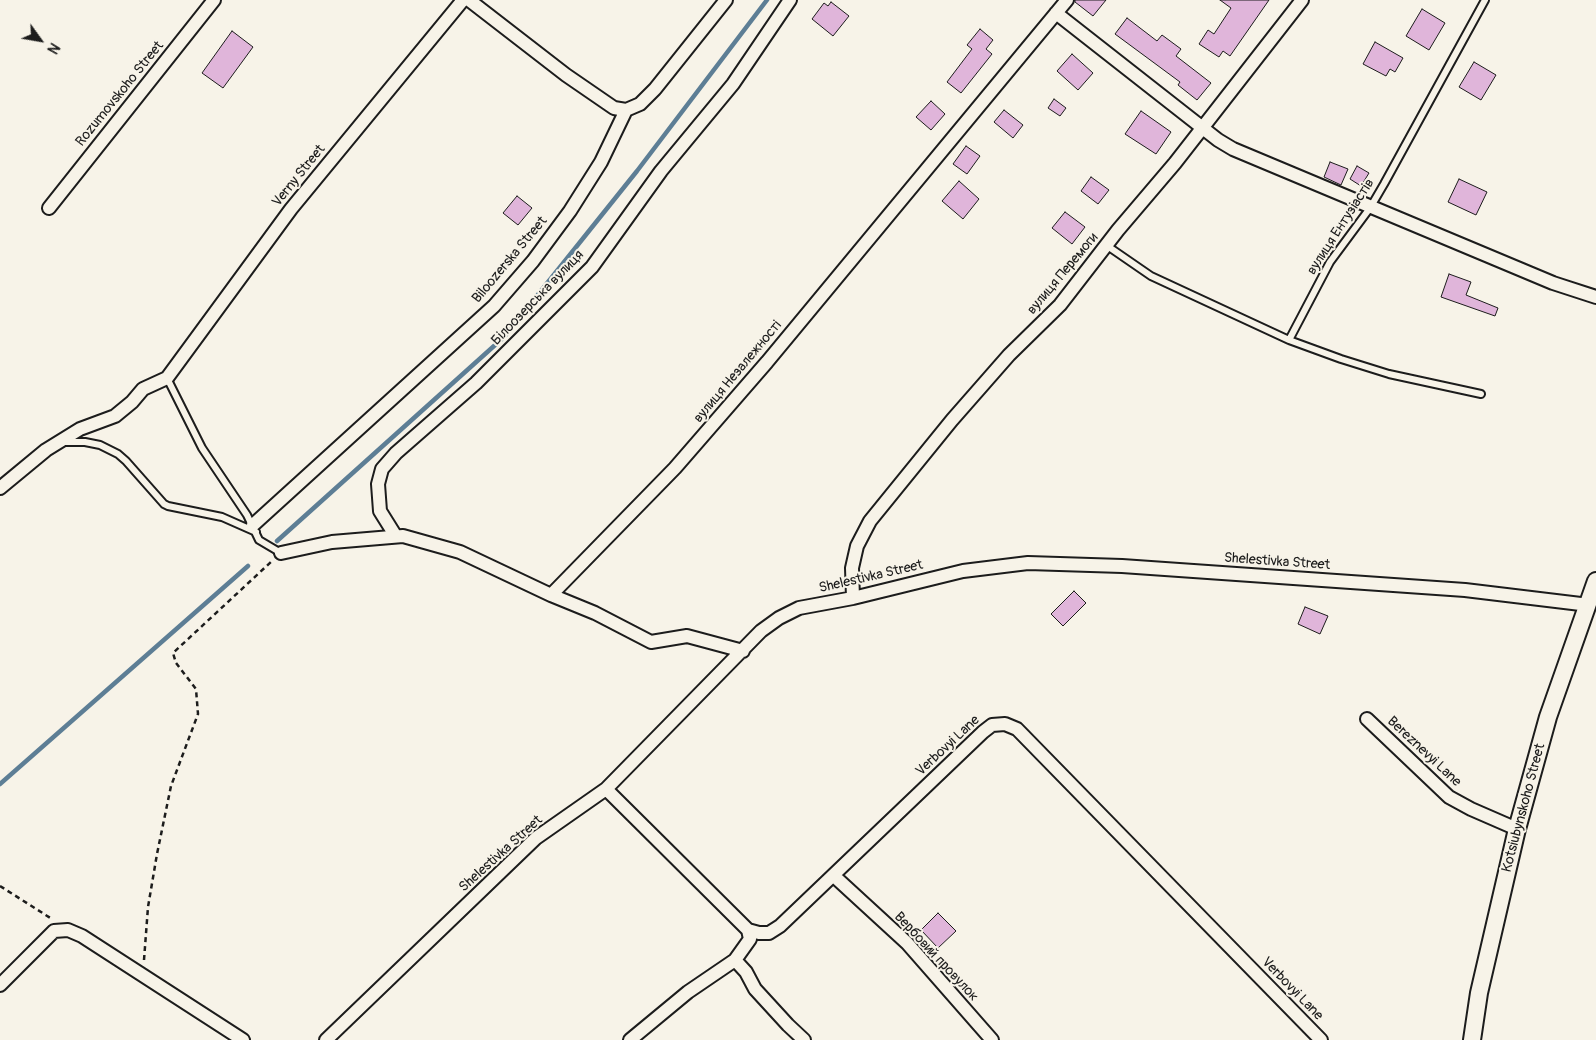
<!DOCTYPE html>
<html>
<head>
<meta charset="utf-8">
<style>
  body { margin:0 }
  #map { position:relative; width:1596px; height:1040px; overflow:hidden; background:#f7f3e8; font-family:Pangolin,sans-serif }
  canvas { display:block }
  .north { position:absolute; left:15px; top:15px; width:50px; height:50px; -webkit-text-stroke:4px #f7f3e8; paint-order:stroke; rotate:122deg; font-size:14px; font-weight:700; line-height:20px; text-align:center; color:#1c1c1c }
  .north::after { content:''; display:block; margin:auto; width:18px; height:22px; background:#1c1c1c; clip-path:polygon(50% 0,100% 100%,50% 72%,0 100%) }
</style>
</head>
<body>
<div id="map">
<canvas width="1596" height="1040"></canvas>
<div class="north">N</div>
</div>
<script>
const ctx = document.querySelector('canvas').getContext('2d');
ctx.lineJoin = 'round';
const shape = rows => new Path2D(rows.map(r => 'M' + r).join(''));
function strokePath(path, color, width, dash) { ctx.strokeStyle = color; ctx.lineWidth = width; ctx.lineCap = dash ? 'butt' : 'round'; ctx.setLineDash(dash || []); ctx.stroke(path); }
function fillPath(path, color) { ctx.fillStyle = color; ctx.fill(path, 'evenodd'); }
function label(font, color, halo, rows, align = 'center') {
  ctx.font = font + ' Pangolin,sans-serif'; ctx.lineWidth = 4; ctx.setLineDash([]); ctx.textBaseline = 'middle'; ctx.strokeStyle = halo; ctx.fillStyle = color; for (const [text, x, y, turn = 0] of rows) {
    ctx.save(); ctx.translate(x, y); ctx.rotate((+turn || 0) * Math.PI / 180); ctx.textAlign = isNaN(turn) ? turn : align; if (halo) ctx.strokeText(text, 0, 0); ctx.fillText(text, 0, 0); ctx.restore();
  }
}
strokePath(shape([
  [277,541,504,337,637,171,767,0],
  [0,784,248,566]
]), '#5d7e95', 4.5);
const building = shape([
  [1075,0,1106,0,1093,16,1075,2,1075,0],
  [1220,0,1269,0,1230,56,1223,51,1219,57,1199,44,1208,30,1214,34,1231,8,1220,0],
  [831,2,849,16,833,36,812,19,824,3,828,6,831,2],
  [1422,9,1445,23,1429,50,1406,36,1422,9],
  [1127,18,1157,41,1162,35,1181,49,1176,56,1211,83,1197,100,1178,85,1180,82,1115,34,1127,18],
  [980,29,993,40,986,49,992,54,961,93,947,82,972,49,967,45,980,29],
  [232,31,253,47,223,88,202,73,232,31],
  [1375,42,1403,58,1395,72,1390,69,1386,76,1363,64,1375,42],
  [1072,54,1093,73,1078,90,1057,71,1072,54],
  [1474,62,1496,75,1481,100,1459,87,1474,62],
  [1054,99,1066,108,1060,116,1048,108,1054,99],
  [931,101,945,114,931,130,916,117,931,101],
  [1004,110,1023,125,1013,138,994,122,1004,110],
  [1141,111,1171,132,1156,154,1125,134,1141,111],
  [966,146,980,156,967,174,953,164,966,146],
  [1330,162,1348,169,1341,185,1324,177,1330,162],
  [1357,166,1369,173,1361,186,1350,179,1357,166],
  [1091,177,1109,190,1098,204,1081,191,1091,177],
  [1459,179,1487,192,1476,215,1448,202,1459,179],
  [959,181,979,199,963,219,942,201,959,181],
  [517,196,532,208,518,225,503,213,517,196],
  [1065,212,1085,227,1072,244,1052,228,1065,212],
  [1449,274,1471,282,1466,295,1498,308,1495,316,1441,297,1449,274],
  [1074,591,1086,603,1063,626,1051,614,1074,591],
  [1305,607,1328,616,1320,634,1298,624,1305,607],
  [938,913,956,931,938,948,921,930,938,913]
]);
fillPath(building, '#e0b5da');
strokePath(building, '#1c1c1c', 1);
const lane = shape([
  [1106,245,1151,276,1289,340,1330,262,1370,208,1384,184,1485,0],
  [1289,340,1341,359,1389,374,1481,394],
  [167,378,202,448,247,515,259,540,281,553],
  [64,442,85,442,100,445,118,454,126,461,164,504,168,506,222,517,256,532]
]);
const street = shape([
  [469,0,566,75,614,108,626,110],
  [1056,13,1218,140,1233,149,1553,283,1596,297],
  [49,208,214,0],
  [0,488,46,450,80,429,115,416,132,402,143,389,167,378,291,209,463,0],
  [253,525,494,306,533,261,570,211,601,162,626,110,640,104,655,89,726,0],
  [395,535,380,511,378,484,382,469,396,453,476,383,592,267,661,171,733,84,790,0],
  [281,553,332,542,403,536,460,552,551,595],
  [853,598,852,568,857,546,870,521,952,420,1009,355,1060,305,1118,230,1175,163,1302,0],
  [743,651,687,636,651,642,595,613,551,595,675,468,767,362,1067,0],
  [1367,719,1449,797,1471,809,1517,829],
  [606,789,748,930],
  [834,876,907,943,992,1040],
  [735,960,746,972,755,989,788,1025,804,1040],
  [0,985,54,931,68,930,82,936,243,1040],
  [326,1040,536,838,606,789,761,631,779,618,799,608,853,598,963,571,1028,563,1122,566,1465,590,1589,605],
  [630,1040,688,992,735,960,750,939,748,930,759,933,769,933,780,926,983,732,992,725,1005,724,1017,729,1321,1040]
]);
const secondary = shape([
  [1472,1040,1479,993,1517,829,1548,717,1596,581]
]);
strokePath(lane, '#1c1c1c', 10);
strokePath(street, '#1c1c1c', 16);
strokePath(secondary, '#1c1c1c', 20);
strokePath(shape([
  [0,886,52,919],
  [144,960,148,907,157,854,171,786,198,714,196,689,176,663,173,653,272,561]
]), '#1c1c1c', 2.5, [5, 4]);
strokePath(lane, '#f7f3e8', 6);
strokePath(street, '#f7f3e8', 12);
strokePath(secondary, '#f7f3e8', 16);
label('14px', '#1c1c1c', '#f7f3e8', [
  ["Rozumovskoho Street",120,94,-51],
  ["Verny Street",299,176,-51],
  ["вулиця Ентузіастів",1341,227,-57],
  ["Biloozerska Street",510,260,-50],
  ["вулиця Перемоги",1063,274,-50],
  ["Білоозерська вулиця",538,298,-46],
  ["вулиця Незалежності",738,372,-50],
  ["Shelestivka Street",1277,562,4],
  ["Shelestivka Street",871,577,-13],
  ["Verbovyi Lane",948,746,-43],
  ["Bereznevyi Lane",1424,752,43],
  ["Kotsiubynskoho Street",1524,808,-75],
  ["Shelestivka Street",501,854,-42],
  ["Вербовий провулок",936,957,47],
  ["Verbovyi Lane",1292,989,46]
]);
</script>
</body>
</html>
